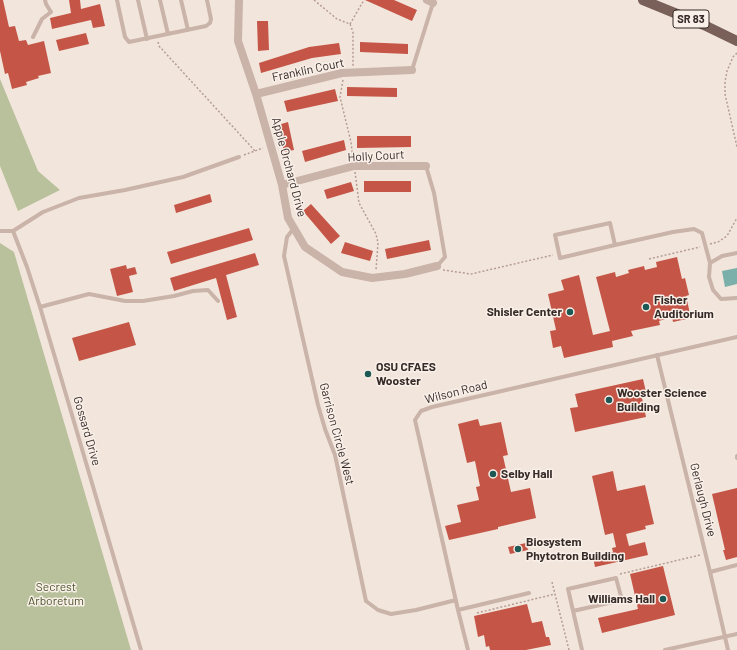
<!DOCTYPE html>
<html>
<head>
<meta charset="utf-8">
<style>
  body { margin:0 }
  canvas { display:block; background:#f2e5dc }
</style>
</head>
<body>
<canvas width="737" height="650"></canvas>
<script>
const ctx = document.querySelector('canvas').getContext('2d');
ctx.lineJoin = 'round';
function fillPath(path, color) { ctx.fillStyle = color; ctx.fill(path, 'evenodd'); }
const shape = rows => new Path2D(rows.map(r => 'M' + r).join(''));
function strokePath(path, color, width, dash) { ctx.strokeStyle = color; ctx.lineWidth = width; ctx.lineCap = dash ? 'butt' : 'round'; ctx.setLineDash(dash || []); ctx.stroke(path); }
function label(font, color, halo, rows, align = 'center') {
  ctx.font = font + ' Barlow,sans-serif'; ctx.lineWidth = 3; ctx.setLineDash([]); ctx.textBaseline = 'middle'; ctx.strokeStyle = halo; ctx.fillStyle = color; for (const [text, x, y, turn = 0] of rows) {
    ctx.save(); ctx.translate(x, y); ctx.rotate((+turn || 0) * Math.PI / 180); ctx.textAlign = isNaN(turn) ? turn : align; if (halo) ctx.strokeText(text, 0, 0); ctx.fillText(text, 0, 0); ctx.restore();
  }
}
fillPath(shape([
  [0,79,38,171,60,190,18,211,0,166],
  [0,243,14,252,131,650,0,650]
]), '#b9c19c');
fillPath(shape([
  [737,268,737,284,725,287,722,271]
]), '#7bafaa');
fillPath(shape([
  [0,0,3,0,9,27,15,26,19,41,26,40,28,45,44,41,51,73,38,76,39,78,26,82,27,85,12,89,8,73,5,74,0,51],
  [69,0,80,0,81,9,100,4,105,26,93,28,91,20,52,29,50,18,71,13],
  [365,0,394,0,417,10,412,21],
  [257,21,268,21,269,50,258,51],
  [86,33,89,44,59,51,56,40],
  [360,42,408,44,408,54,360,52],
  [339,43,341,54,312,58,261,73,259,63,309,47],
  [347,87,397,88,397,97,347,96],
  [335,89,338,101,287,112,284,101],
  [288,122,294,150,284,152,278,125],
  [357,136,411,136,411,147,357,148],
  [344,140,346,150,305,162,302,151],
  [364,181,411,181,411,192,364,192],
  [351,182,354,191,327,199,324,190],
  [210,194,212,202,176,213,174,205],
  [311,204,340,236,331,244,303,211],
  [249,228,253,240,171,264,167,252],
  [429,240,431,250,387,259,385,249],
  [345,242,373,251,370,261,341,253],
  [255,253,259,265,226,275,237,317,227,320,216,278,174,291,170,278],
  [677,257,682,279,685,278,689,295,686,296,691,318,673,322,672,317,659,321,660,325,631,331,633,336,612,341,613,347,564,358,561,346,553,348,550,331,556,330,548,294,564,290,561,280,579,275,593,335,610,331,596,277,615,272,616,277,629,273,628,270,644,266,645,270,657,267,656,262],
  [126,265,127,269,135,267,137,274,129,276,133,292,117,296,110,269],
  [129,322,136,345,79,361,72,338],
  [643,379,646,392,641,393,646,417,575,432,570,408,578,407,575,394],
  [478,419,480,426,501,422,508,455,503,456,511,492,530,488,536,518,498,527,498,529,449,540,445,526,461,522,457,505,479,500,476,487,480,486,475,461,467,463,458,424],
  [613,471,617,491,645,485,654,524,645,526,646,529,626,534,629,546,645,542,648,555,595,567,593,557,613,552,612,548,616,547,613,533,605,535,592,476],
  [737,488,737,557,726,560,723,550,725,550,712,494],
  [526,543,528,550,510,554,508,547],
  [663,566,675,615,602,633,598,618,638,609,630,574],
  [527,604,532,623,542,621,546,637,549,637,551,645,526,650,490,650,489,646,486,647,484,635,478,637,474,616]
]), '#c55647');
strokePath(shape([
  [314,0,337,19,350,24,353,32,353,66],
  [350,24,364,0],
  [158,42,159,46,255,151],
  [737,53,733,57,727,71,725,82,725,94,737,147],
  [343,80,340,97,351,142,353,159],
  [244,155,263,148],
  [355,172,359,203,376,234,378,243,376,270],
  [710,244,718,242,727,236,737,218],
  [649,259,700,247],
  [443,270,471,274,553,255],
  [620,574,700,555],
  [552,582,569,650],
  [477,613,555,594]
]), '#b69d92', 1.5, [2, 2]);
strokePath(shape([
  [117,0,125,37,129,42,206,26,210,23,211,19,207,0],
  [138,0,147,39],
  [160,0,168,34],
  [181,0,188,30],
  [33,37,42,19,51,12,46,4,45,0],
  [412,70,433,3],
  [426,166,434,193,445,257,437,266],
  [294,228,287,237,284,256,318,405,325,429,335,455,366,601,378,610,391,614,416,610,456,600],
  [0,231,13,231,27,267,40,307,67,398,141,650],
  [13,231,43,212,79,198,125,190,183,177,239,157],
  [615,245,610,223,555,235,560,258,615,245,673,232,694,229,702,233,710,263],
  [737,253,722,256,710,263,709,277,713,290,721,299,737,298],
  [40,307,89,294,125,301,143,301,174,296,193,291,208,290,218,301],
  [657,355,710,572,728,650],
  [737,456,737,458],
  [710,572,737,565],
  [458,610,529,593],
  [573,611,622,600,616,578,568,589,582,650],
  [468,650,458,610,415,420,421,411,432,407,737,337],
  [665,650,737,634]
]), '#cab3a8', 4);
strokePath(shape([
  [239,0,238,41,256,94,282,185,288,218,305,247,342,272,372,278,405,274,437,266],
  [427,0,433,3],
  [256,94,342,73,412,70],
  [282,185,354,166,426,166]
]), '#cab3a8', 8);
strokePath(shape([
  [643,0,704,25,737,41]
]), '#796059', 10);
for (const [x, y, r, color] of [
  [646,307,4,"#1e5854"],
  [570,312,4,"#1e5854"],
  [368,374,4,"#1e5854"],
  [609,400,4,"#1e5854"],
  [493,474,4,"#1e5854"],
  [518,549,4,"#1e5854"],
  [663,599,4,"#1e5854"]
]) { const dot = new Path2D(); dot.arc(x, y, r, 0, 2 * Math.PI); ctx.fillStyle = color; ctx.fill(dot); strokePath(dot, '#f9f0e9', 1.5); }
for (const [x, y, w] of [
  [691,19,36]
]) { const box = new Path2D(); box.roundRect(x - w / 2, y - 9, w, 18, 3); ctx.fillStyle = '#f9f0e9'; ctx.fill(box); strokePath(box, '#372b28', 1); }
label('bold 11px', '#372b28', null, [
  ["SR 83",691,19]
]);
label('12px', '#372b28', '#f9f0e9', [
  ["Franklin Court",308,70,-12],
  ["Holly Court",376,156,-3],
  ["Apple Orchard Drive",289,167,75],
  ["Wilson Road",456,392,-14],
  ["Gossard Drive",87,431,74],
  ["Garrison Circle West",337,434,75],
  ["Gerlaugh Drive",703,500,76]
]);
label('bold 12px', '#372b28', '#f9f0e9', [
  ["Fisher",654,300],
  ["Auditorium",654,314],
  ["Shisler Center",562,312,"right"],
  ["OSU CFAES",376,367],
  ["Wooster",376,381],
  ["Wooster Science",617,393],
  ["Building",617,407],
  ["Selby Hall",501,474],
  ["Biosystem",526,542],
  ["Phytotron Building",526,556],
  ["Williams Hall",655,599,"right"]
], 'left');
label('12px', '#4b552c', '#f9f0e9', [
  ["Secrest",56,587],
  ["Arboretum",56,601]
]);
</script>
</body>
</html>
